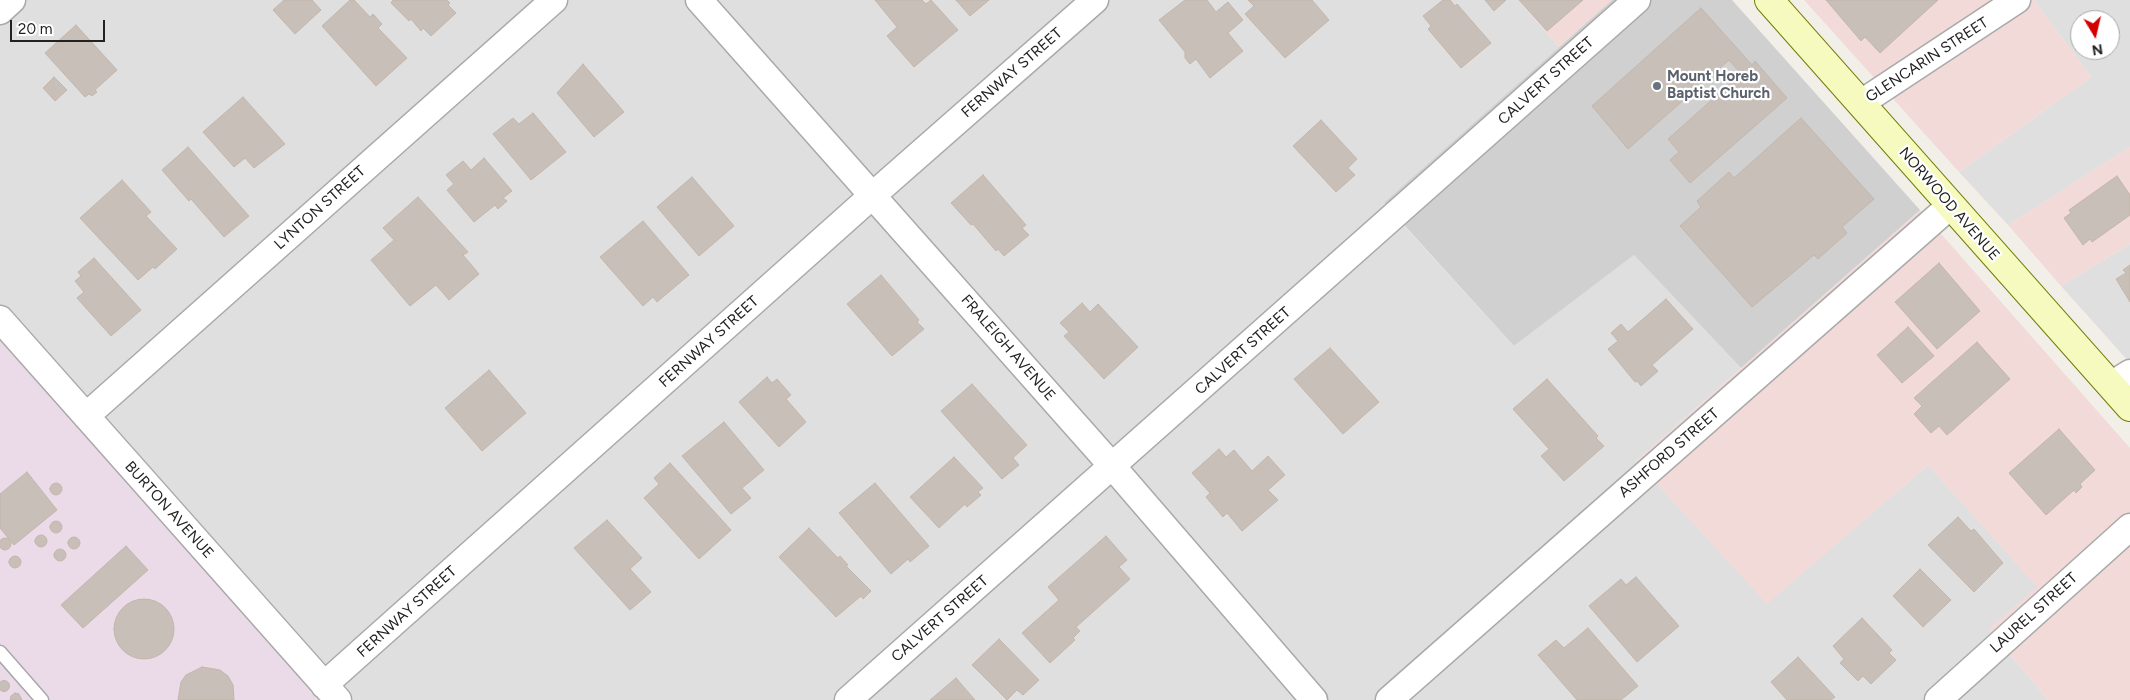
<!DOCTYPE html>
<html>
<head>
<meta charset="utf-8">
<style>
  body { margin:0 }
  #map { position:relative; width:2130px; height:700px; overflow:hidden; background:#f2efe9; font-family:Figtree,sans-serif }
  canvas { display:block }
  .north { position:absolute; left:2070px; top:10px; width:50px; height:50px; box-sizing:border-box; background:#fff; border:1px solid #a7a7a7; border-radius:50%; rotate:171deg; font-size:14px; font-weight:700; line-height:20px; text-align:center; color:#222 }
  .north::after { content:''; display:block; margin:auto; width:18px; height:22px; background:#d40000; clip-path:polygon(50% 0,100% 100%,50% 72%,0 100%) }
  .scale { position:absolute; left:10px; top:20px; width:95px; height:22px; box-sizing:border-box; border:2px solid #222; border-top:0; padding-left:6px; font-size:15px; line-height:18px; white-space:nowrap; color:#222; -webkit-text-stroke:4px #fff; paint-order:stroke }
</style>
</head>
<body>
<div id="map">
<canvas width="2130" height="700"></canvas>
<div class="north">N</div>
<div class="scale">20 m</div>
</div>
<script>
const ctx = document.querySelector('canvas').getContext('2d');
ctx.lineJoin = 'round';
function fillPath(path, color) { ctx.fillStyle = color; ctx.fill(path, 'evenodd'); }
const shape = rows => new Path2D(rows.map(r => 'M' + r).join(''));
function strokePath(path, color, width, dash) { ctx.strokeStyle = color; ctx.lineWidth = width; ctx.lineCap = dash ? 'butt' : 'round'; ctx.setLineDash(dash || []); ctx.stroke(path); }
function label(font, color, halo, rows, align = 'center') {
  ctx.font = font + ' Figtree,sans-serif'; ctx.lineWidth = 4.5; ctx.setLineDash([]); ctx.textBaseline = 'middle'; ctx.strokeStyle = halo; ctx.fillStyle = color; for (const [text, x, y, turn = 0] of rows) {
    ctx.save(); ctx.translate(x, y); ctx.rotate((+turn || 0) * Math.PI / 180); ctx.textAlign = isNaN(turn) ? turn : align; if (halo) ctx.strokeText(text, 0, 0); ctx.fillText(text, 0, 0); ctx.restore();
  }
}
fillPath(shape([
  [0,0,1518,0,1559,47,1384,204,1514,346,1634,255,1741,368,1636,461,1767,603,1928,465,2038,587,1989,629,2048,700,324,700,0,339],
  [2034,0,2130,0,2130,147,2008,225,1959,172,2091,77],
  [2080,20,2110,20,2110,50,2080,50],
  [2130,244,2130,363,2061,286]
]), '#e0dfdf');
fillPath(shape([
  [1518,0,1612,0,1559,47],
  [1804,0,2034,0,2091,77,1959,172],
  [2130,147,2130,244,2061,286,2008,225],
  [1920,210,2130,448,2130,700,2048,700,1989,629,2037,587,1928,465,1767,604,1636,461]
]), '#f2dad9');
fillPath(shape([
  [0,339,324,700,0,700]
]), '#ebdbe8');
fillPath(shape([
  [1612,0,1732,0,1920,210,1741,368,1634,255,1514,346,1384,203]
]), '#d0d0d0');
const building = shape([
  [284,0,312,0,321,10,295,34,273,10,284,0],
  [350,0,354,0,370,17,373,14,382,24,378,28,407,58,376,86,322,26,350,0],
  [393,0,447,0,450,3,448,5,456,13,431,36,423,28,421,31,411,19,409,21,391,3,393,0],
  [875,0,922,0,926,4,931,0,958,30,914,67,887,36,897,27,875,0],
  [956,0,989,0,970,16,956,0],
  [1185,0,1207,0,1216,12,1228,2,1243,20,1228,33,1243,51,1210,78,1196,59,1190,64,1185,58,1185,52,1159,20,1185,0],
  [1248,0,1312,0,1329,20,1285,58,1245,14,1254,6,1248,0],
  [1443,0,1450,0,1455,6,1457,4,1491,43,1461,68,1428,29,1431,26,1423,16,1443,0],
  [1485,0,1506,0,1494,11,1485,0],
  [1519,0,1583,0,1547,31,1519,0],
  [1826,0,1938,0,1880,53,1865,37,1861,41,1826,0],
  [1701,8,1752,65,1755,61,1787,98,1690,183,1670,160,1679,152,1668,139,1741,74,1729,60,1628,149,1592,106,1701,8],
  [76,25,117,70,95,90,97,92,92,96,89,94,85,97,45,53,76,25],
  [583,64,624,112,594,137,557,93,583,64],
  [54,77,67,90,55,101,43,88,54,77],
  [243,97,285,144,254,168,245,158,234,167,203,132,243,97],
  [533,113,566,152,531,180,493,134,513,118,519,124,533,113],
  [1801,118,1874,199,1842,227,1847,233,1818,259,1814,255,1752,307,1680,226,1701,207,1697,201,1729,172,1734,178,1801,118],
  [1321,120,1357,159,1348,168,1355,175,1336,192,1293,146,1321,120],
  [188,147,249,216,224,237,191,199,189,201,162,170,188,147],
  [484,158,512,191,503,198,507,201,498,209,495,205,474,222,447,190,454,184,446,175,463,161,471,170,484,158],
  [983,175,1026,225,1022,228,1029,235,1004,256,998,249,996,251,973,224,971,225,951,203,983,175],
  [2117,176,2130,195,2130,215,2092,242,2090,239,2083,245,2064,218,2071,213,2069,210,2117,176],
  [692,177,734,226,699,256,657,207,692,177],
  [122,180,151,212,146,216,177,249,155,269,153,267,138,280,80,218,122,180],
  [418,197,468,252,463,255,479,274,449,300,436,285,410,306,371,260,394,240,383,228,418,197],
  [643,221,689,275,657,302,653,297,643,306,600,257,643,221],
  [94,258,141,310,111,336,77,298,84,292,75,281,81,276,78,272,94,258],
  [1939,263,1980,311,1937,349,1895,302,1939,263],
  [2130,265,2130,302,2116,279,2126,273,2123,270,2130,265],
  [881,275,919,320,917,322,924,329,892,356,847,304,881,275],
  [1666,299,1693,329,1652,365,1658,371,1641,386,1637,381,1635,382,1608,349,1618,341,1611,333,1621,324,1628,332,1666,299],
  [1082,303,1090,312,1098,304,1138,347,1104,379,1064,336,1069,332,1060,323,1082,303],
  [1908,327,1934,356,1902,383,1877,355,1908,327],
  [1977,342,2010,379,1947,435,1939,426,1931,433,1914,414,1922,406,1914,398,1977,342],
  [1330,348,1379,402,1343,434,1294,379,1330,348],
  [489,370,526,413,482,451,445,408,489,370],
  [767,377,772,383,777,379,791,395,786,399,806,422,779,447,739,402,767,377],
  [1547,379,1598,436,1596,438,1604,446,1564,481,1541,456,1549,449,1513,409,1547,379],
  [972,384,1027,445,1013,458,1019,465,1002,479,941,411,972,384],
  [724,422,764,470,742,488,751,498,731,514,682,456,724,422],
  [2059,429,2095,470,2080,484,2082,487,2076,493,2074,490,2046,515,2009,473,2059,429],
  [1219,449,1226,457,1234,450,1252,471,1268,456,1285,475,1268,490,1278,500,1242,531,1227,513,1223,517,1206,497,1210,493,1192,473,1219,449],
  [954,457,983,488,978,492,981,495,967,507,965,504,939,528,910,497,954,457],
  [670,463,731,530,699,559,644,498,659,484,654,478,670,463],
  [27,472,57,510,14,545,0,528,0,494,27,472],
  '50 489a6 6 0 1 1 12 0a6 6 0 1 1-12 0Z',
  [875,483,929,546,910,562,908,559,891,574,839,513,875,483],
  [1958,517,1971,531,1974,529,2003,563,1974,592,1928,545,1958,517],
  [607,520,642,558,630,569,651,592,630,610,574,548,607,520],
  '50 527a6 6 0 1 1 12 0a6 6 0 1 1-12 0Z',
  [809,528,838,558,840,556,848,565,846,566,871,591,863,599,861,596,836,617,779,557,809,528],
  '35 541a6 6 0 1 1 12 0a6 6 0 1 1-12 0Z',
  [1106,536,1127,560,1119,567,1130,579,1076,627,1080,631,1073,638,1075,640,1050,663,1022,633,1059,600,1048,587,1106,536],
  '68 543a6 6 0 1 1 12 0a6 6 0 1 1-12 0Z',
  '-1 544a6 6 0 1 1 12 0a6 6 0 1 1-12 0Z',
  [126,546,148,570,83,628,61,605,126,546],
  '54 555a6 6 0 1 1 12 0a6 6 0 1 1-12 0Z',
  '9 562a6 6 0 1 1 12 0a6 6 0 1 1-12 0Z',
  [1920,569,1951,600,1923,627,1893,596,1920,569],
  [1636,577,1679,626,1637,662,1589,606,1621,579,1626,585,1636,577],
  '114 629a30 30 0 1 1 60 0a30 30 0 1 1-60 0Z',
  [1862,618,1892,650,1889,653,1896,660,1871,684,1863,676,1858,681,1840,663,1844,659,1833,646,1862,618],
  [1588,628,1638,686,1621,700,1577,700,1538,655,1556,640,1564,648,1588,628],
  [999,639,1039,680,1023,695,1017,690,1007,700,972,665,999,639],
  [1798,657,1835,697,1831,700,1787,700,1771,682,1798,657],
  [202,667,220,670,228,676,233,685,234,700,178,700,181,682,186,675,202,667],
  [956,678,975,700,930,700,956,678],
  '-1.5 686a5.5 5.5 0 1 1 11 0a5.5 5.5 0 1 1-11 0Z',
  [15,693,19,694,22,700,10,700,11,696,15,693]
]);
fillPath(building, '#c7bfb8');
strokePath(building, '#c4b6ab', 1);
const service = shape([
  [0,652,42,700]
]);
const minor = shape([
  [699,0,1113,467,1314,700],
  [0,11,12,0],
  [1861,103,2017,0],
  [0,319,338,700],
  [2111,385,2130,373],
  [86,416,554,0],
  [324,685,873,195,1095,0],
  [848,700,1637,0],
  [1389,700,1950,206],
  [1938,700,2130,527]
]);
const secondary = shape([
  [1769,0,2130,407]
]);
strokePath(service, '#a9a9a9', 15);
strokePath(minor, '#a9a9a9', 29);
strokePath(secondary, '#707d05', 30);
strokePath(service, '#fff', 12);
strokePath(minor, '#fff', 26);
strokePath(secondary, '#f7fabf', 28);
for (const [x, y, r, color] of [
  [1657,86,5,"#6b7280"]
]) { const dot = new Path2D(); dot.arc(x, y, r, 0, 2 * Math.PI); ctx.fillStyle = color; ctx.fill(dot); strokePath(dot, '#fff', 2); }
label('15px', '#222', '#fff', [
  ["GLENCARIN STREET",1927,60,-33],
  ["FERNWAY STREET",1012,73,-41],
  ["CALVERT STREET",1546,81,-42],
  ["NORWOOD AVENUE",1949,204,49],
  ["LYNTON STREET",320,208,-42],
  ["FERNWAY STREET",709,342,-42],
  ["FRALEIGH AVENUE",1008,348,49],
  ["CALVERT STREET",1243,351,-42],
  ["ASHFORD STREET",1669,453,-41],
  ["BURTON AVENUE",169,510,48],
  ["FERNWAY STREET",407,612,-42],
  ["LAUREL STREET",2034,613,-42],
  ["CALVERT STREET",940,619,-41]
]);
label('bold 15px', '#5b616d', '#fff', [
  ["Mount Horeb",1667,77],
  ["Baptist Church",1667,94]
], 'left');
</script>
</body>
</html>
